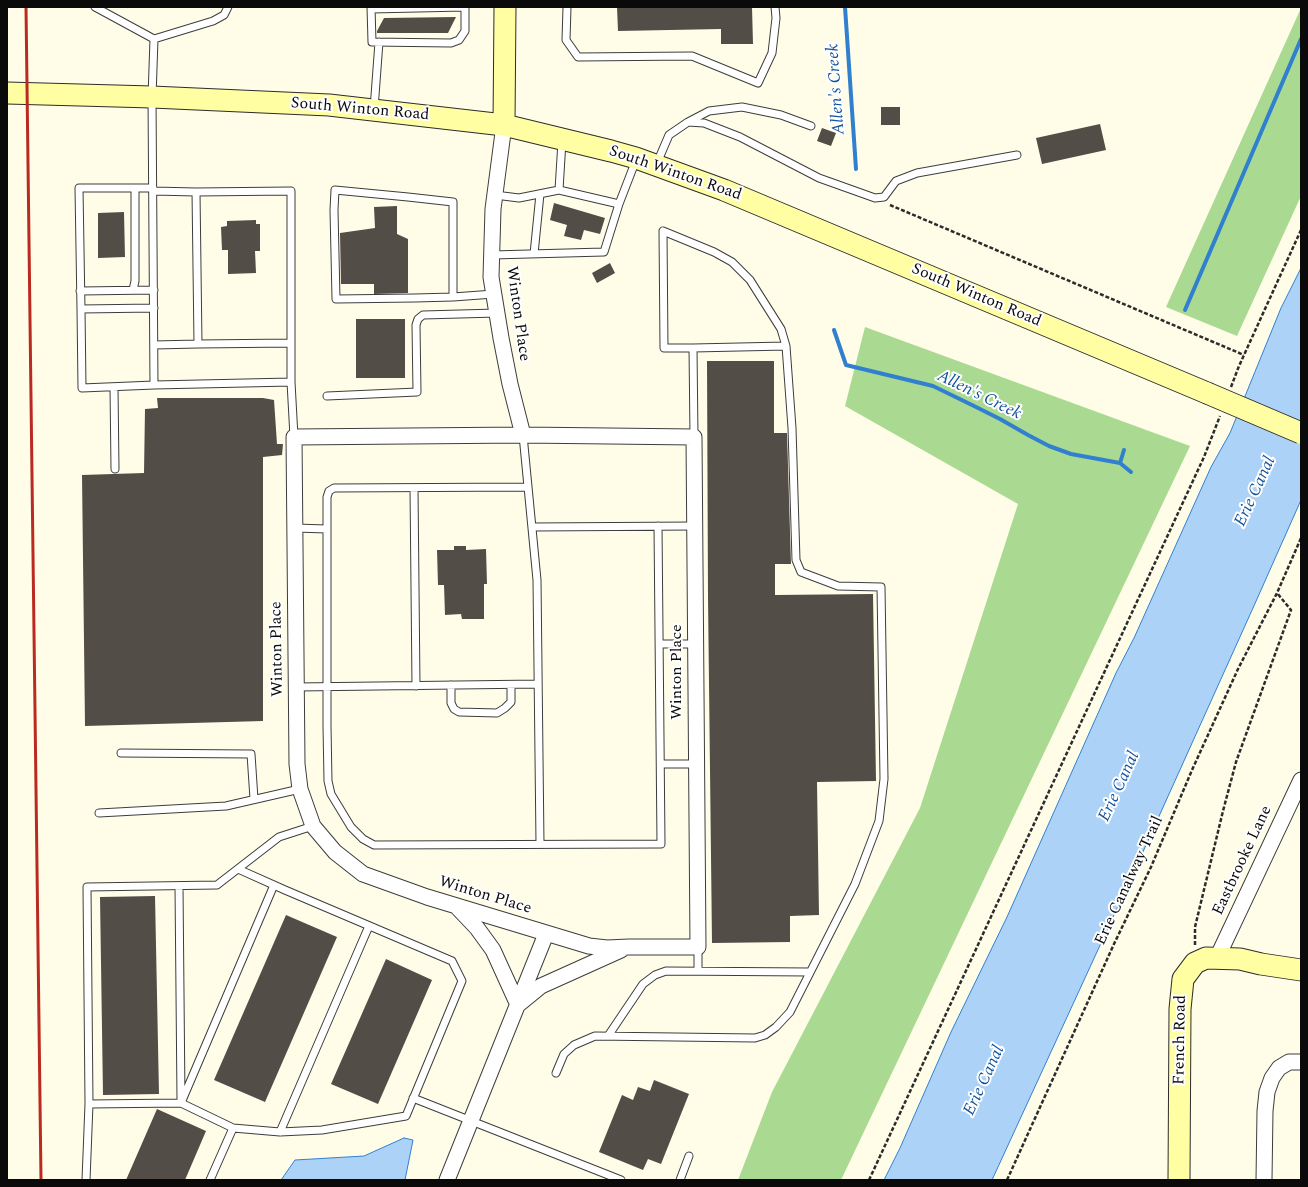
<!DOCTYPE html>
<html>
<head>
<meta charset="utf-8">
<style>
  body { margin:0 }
  #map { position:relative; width:1308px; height:1187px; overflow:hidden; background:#fffde8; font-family:Spectral,serif }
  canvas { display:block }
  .frame { position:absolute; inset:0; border:8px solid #0a0a0a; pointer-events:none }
</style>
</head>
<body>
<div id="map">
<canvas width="1308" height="1187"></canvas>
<div class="frame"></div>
</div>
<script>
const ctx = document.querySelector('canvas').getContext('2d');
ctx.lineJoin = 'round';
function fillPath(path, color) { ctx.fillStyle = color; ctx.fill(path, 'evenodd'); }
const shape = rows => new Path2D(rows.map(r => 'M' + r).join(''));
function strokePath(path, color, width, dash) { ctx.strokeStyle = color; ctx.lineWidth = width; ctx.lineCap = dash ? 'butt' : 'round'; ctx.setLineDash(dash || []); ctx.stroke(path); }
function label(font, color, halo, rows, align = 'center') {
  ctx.font = font + ' Spectral,serif'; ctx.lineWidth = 4; ctx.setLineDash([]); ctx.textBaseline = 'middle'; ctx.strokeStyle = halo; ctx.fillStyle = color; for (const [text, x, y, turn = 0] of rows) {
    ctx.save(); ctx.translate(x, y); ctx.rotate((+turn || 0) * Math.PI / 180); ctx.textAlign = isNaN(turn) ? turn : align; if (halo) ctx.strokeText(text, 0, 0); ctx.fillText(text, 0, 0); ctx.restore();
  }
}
fillPath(shape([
  [1301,8,1301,196,1237,336,1166,307],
  [865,327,1190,446,841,1180,738,1180,772,1092,920,808,1018,504,845,406]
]), '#aada91');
const water = shape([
  [1301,268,1301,500,1253,608,1137,865,992,1180,884,1180,900,1148,951,1032,1007,917,1116,673,1134,638,1211,467,1230,433,1281,308,1301,268],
  [404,1138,413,1140,405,1180,281,1180,295,1160,364,1156,404,1138]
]);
fillPath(water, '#acd3f7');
strokePath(water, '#3180cf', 1);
strokePath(shape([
  [845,7,856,169],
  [1185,310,1301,39],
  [834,330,846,365,933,386,974,406,1000,419,1028,435,1049,446,1071,454,1120,463,1131,472],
  [1120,463,1124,450]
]), '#3180cf', 4);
fillPath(shape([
  [617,7,752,7,753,44,721,44,721,29,618,31],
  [456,17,448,33,377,33,377,31,384,18],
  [881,107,900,107,900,125,881,125],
  [1100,124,1106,150,1042,164,1036,138],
  [822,128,836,133,831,146,817,141],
  [554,203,605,218,600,234,584,230,581,240,564,236,567,225,550,220],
  [397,206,397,234,408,239,408,293,374,294,374,284,341,284,340,233,375,228,374,207],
  [124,212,125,257,98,258,98,213],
  [256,220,256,224,260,224,260,251,255,251,256,273,228,274,228,250,222,250,221,227,227,226,227,221],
  [610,263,615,273,597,283,592,273],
  [356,319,405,319,405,378,356,378],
  [707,361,774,361,774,433,787,433,791,564,775,564,775,595,873,594,876,781,817,782,819,915,790,916,790,942,712,943,708,597],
  [157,398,263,398,274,400,277,444,283,444,282,455,263,457,263,721,85,726,82,475,144,473,145,409,158,408],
  [454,546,466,546,466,550,486,549,487,584,484,584,484,619,462,619,461,614,445,615,444,585,438,585,437,550,454,550],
  [155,896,159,1094,103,1095,100,897],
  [286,915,337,937,265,1102,214,1080],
  [386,959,432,980,378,1104,331,1084],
  [654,1080,689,1094,661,1164,648,1159,643,1170,599,1152,622,1095,633,1100,638,1087,650,1091],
  [157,1109,206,1131,185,1180,126,1180]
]), '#534d47');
const lane = shape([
  [95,7,154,39,152,97,154,385,291,382,294,437],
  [371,7,372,42,451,43,459,40,465,31,465,7],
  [567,7,566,40,578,57,692,56,758,83,772,53,776,18,775,7],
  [371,9,465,7],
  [154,39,213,21,224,15,228,7],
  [374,109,379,42],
  [688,122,709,111,742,107,781,115,811,126],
  [657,163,669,135,688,122,704,123,740,137,819,178,875,198,884,197,896,181,917,173,1017,155],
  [153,188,79,188,81,309,154,308],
  [559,190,562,141],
  [153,191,196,192,198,344,291,343,291,382],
  [196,192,291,191,291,343],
  [495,195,519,198,559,190,619,204],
  [534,254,540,194],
  [492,255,604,252,619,204,636,160],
  [133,290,135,281,135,188],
  [80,291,154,290],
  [453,297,453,202,408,197,335,190,334,210,336,299,415,298,453,297,494,294],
  [81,309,82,388,154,385],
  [154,345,198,344],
  [693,348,694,437],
  [114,387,115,469],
  [327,396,417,392,416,325,418,319,423,315,497,313],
  [523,435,537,580,540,844],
  [528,487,334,488,329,491,327,497,327,726,328,781,331,794,351,827,363,839,374,845,661,844,658,526],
  [414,488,416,686],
  [532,527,695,526],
  [295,528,327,529],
  [660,644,696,644],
  [451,685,451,703,454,709,459,712,497,713,505,708,511,702,511,685],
  [297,687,538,684],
  [121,753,251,754,254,799],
  [661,764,696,764],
  [99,813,226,806,300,789],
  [179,886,181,1100],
  [698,947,698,971],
  [608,1036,643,984,655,975,666,971,810,972],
  [556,1073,564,1054,574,1045,595,1036,755,1038,765,1035,776,1027,790,1012,855,884,879,821,884,779,881,587,838,586,801,572,796,560,792,428,786,346,781,329,750,280,732,262,714,252,663,231,664,348,693,348,786,346],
  [413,1098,621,1180],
  [181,1103,274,885],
  [89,1104,181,1103,233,1128,280,1132,322,1130,406,1116,462,981,452,961,285,890,238,869],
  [280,1132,369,926],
  [86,1180,89,1104,87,887,217,885,279,837,313,826],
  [210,1180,233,1128],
  [680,1180,689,1156]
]);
const street = shape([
  [504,125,493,209,491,277,501,338,510,384,523,435],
  [523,435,694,437,698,947,629,947,607,948,589,946,427,897,363,874,335,852,313,826,300,789,297,764,294,437,523,435],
  [458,908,477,928,493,950,518,1005],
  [1217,958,1301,780],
  [519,1004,541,986,621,950],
  [447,1180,546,934],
  [1264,1180,1265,1111,1267,1092,1272,1078,1279,1068,1289,1062,1301,1062]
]);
const secondary = shape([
  [7,93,152,97,329,105,504,125,611,151,636,158,724,190,1207,393],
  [504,125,505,7],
  [1179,1180,1180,1009,1183,979,1195,963,1206,958,1240,959,1261,964,1301,970]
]);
strokePath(lane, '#3d3d3d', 9);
strokePath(street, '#3d3d3d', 17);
strokePath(secondary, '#2c2c2c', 23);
strokePath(shape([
  [890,205,1244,355],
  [1231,387,1239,366,1301,230],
  [1195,945,1195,927,1223,811,1236,762,1291,610,1277,593],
  [869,1180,1204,457,1220,416],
  [1007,1180,1114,944,1151,867,1192,770,1238,669,1277,593,1301,538]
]), '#2c2c2c', 2.5, [4, 2]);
strokePath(lane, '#fff', 7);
strokePath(street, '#fff', 15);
strokePath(secondary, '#fffea3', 21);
strokePath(shape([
  [26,7,41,1180]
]), '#bb2a21', 3);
const secondaryBridge = shape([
  [1207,393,1301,433]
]);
strokePath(secondaryBridge, '#2c2c2c', 23, []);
strokePath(secondaryBridge, '#fffea3', 21);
label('16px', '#0a0a0a', '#fff', [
  ["South Winton Road",360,110,5],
  ["South Winton Road",675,174,19],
  ["South Winton Road",976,296,23],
  ["Winton Place",517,314,82],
  ["Winton Place",278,649,-91],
  ["Winton Place",678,672,-90],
  ["Eastbrooke Lane",1243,861,-65],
  ["Erie Canalway Trail",1130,881,-65],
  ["Winton Place",485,896,17],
  ["French Road",1181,1040,-89]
]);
label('italic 17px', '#13529d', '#fff', [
  ["Allen's Creek",837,89,-94],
  ["Allen's Creek",979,396,26],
  ["Erie Canal",1256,492,-65],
  ["Erie Canal",1120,787,-65],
  ["Erie Canal",985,1081,-65]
]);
</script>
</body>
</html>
